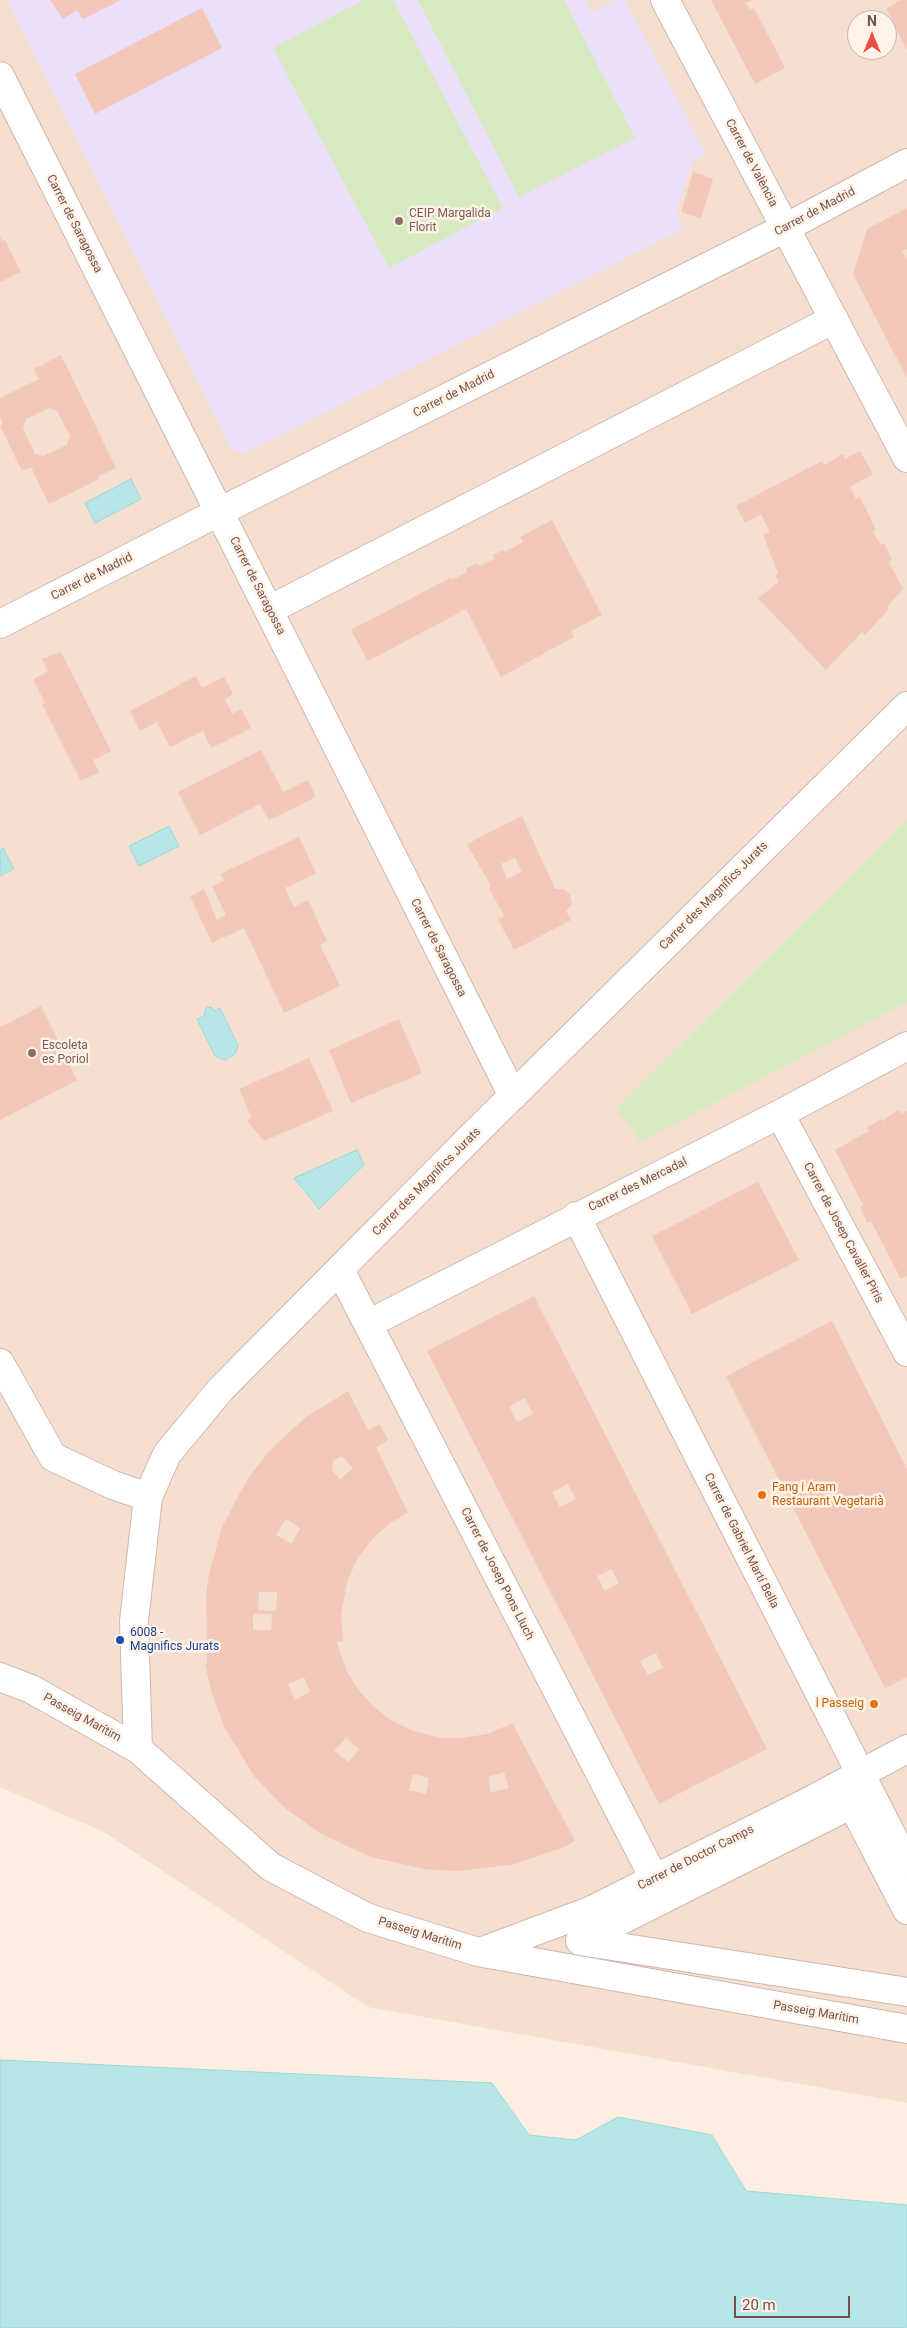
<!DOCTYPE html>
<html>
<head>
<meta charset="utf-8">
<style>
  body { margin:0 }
  #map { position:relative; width:907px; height:2328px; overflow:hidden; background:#fdeee2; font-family:Roboto,sans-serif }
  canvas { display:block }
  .north { position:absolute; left:847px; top:10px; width:50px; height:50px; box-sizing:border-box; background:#fff3e8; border:1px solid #c8b2a8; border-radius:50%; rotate:0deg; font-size:14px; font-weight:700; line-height:20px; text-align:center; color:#755148 }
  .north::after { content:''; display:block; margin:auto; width:18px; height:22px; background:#eb4f43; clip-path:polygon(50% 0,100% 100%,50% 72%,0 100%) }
  .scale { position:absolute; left:734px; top:2296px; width:116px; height:22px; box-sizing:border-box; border:2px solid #755148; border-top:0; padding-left:6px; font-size:15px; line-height:18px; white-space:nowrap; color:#755148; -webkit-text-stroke:4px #fff3e8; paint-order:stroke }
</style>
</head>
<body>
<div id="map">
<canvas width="907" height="2328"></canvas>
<div class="north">N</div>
<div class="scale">20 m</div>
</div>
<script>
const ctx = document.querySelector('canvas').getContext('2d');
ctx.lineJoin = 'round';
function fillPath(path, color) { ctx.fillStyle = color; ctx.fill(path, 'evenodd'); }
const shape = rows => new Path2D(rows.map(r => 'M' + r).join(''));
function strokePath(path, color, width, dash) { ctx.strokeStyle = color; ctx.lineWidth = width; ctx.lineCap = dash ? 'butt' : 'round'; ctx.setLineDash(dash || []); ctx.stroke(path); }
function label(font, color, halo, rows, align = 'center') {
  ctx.font = font + ' Roboto,sans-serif'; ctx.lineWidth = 5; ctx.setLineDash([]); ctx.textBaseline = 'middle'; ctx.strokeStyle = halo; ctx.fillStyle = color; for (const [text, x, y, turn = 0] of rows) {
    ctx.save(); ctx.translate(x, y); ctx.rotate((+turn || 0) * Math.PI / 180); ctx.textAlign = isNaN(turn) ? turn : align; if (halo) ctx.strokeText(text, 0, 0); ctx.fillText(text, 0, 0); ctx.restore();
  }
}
fillPath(shape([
  [0,0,907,0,907,2103,368,2007,104,1832,0,1787],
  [857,20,887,20,887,50,857,50]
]), '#f5dfd0');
fillPath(shape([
  [7,0,585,0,592,13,616,0,625,0,706,154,692,162,676,213,683,229,246,453,238,452,231,449]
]), '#ebdff9');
fillPath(shape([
  [364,0,393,0,503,208,389,268,273,48],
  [418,0,564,0,635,138,519,197],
  [907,820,907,1002,640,1142,616,1108]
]), '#d8ebc0');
const water = shape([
  [131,479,141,499,95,523,85,503,131,479],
  [169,826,179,846,139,866,129,846,169,826],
  [3,848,14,869,0,876,0,851,3,848],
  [211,1007,215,1011,220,1008,238,1045,235,1054,225,1060,215,1056,197,1019,204,1016,206,1008,211,1007],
  [357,1150,364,1165,319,1209,294,1178,357,1150],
  [0,2060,492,2083,529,2135,576,2140,618,2117,712,2135,746,2191,907,2205,907,2328,0,2328,0,2060]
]);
fillPath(water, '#b6e7e6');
strokePath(water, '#9cd8d9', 1);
fillPath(shape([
  [50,0,121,0,83,19,77,10,63,19],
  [711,0,752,0,746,3,750,10,754,8,785,68,755,84],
  [901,0,907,0,907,50,886,8],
  [202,8,222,48,95,114,75,74],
  [693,172,713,179,701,218,681,212],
  [907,208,907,249,902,251,907,260,907,378,853,274,867,229],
  [0,236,2,241,5,240,21,272,0,282],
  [61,355,116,468,97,477,99,479,49,504,31,467,22,471,0,426,3,423,0,417,0,398,39,379,34,369],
  [49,408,57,411,70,436,67,445,43,456,35,454,23,428,26,419],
  [860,451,873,474,850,487,856,499,860,497,876,530,873,532,881,545,884,543,892,560,889,562,903,589,887,607,889,609,865,635,862,632,826,670,758,598,779,582,775,576,778,573,763,535,770,532,761,514,745,523,736,506,822,461,824,465,843,454,845,459],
  [552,520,602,615,571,631,574,637,501,677,466,609,368,661,351,630,450,578,452,580,467,572,466,569,477,563,479,566,494,559,492,555,504,550,505,552,523,542,520,537],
  [61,652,111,751,93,760,99,772,81,781,42,704,45,703,33,679,48,672,42,659],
  [196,676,202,688,224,677,233,694,225,699,232,714,241,709,251,728,211,748,203,731,170,747,157,722,140,731,130,711],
  [261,750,283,792,308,780,316,797,269,820,260,804,200,835,178,792],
  [522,816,555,889,563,889,570,894,572,904,566,911,571,920,514,950,498,919,504,916,489,888,491,886,467,844],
  [515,857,522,872,507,879,501,864],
  [299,837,316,873,285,888,294,907,308,900,327,941,320,945,340,986,284,1013,244,928,212,943,190,896,204,889,217,920,226,915,212,886,224,881,220,874],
  [41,1006,77,1080,0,1120,0,1027],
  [399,1019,422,1073,351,1103,329,1050],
  [309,1058,333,1111,264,1141,247,1121,252,1118,239,1089],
  [899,1110,902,1114,907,1111,907,1276,901,1279,871,1221,867,1223,860,1207,863,1205,835,1150,869,1131,867,1127,882,1119,886,1123,884,1119],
  [758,1182,799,1260,692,1314,652,1236],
  [534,1296,767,1749,659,1804,427,1351],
  [525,1398,533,1414,517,1422,509,1407],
  [568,1484,576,1499,560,1507,552,1492],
  [611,1569,619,1583,605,1591,597,1576],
  [656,1653,663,1668,648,1675,640,1661],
  [832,1321,907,1469,907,1677,885,1688,726,1376],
  [348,1391,368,1430,380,1424,388,1440,376,1447,408,1513,390,1523,373,1538,358,1558,348,1579,341,1614,343,1641,337,1642,346,1670,360,1692,374,1707,390,1720,414,1731,440,1738,461,1738,488,1734,512,1723,575,1841,564,1847,511,1865,457,1871,424,1869,371,1857,321,1834,285,1808,254,1776,225,1728,213,1697,205,1665,207,1664,206,1598,209,1574,222,1527,247,1480,269,1451,306,1417],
  [342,1456,353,1468,340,1479,332,1470,333,1461],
  [286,1519,300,1528,292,1544,276,1535],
  [259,1592,277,1592,276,1611,258,1610],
  [253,1614,272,1614,271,1630,253,1630],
  [304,1677,310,1692,295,1700,288,1684],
  [346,1738,359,1749,349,1762,334,1751],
  [504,1772,509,1788,491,1793,488,1777],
  [413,1774,429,1778,426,1794,409,1790]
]), '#f3c7b9');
const minor = shape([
  [665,0,907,458],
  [0,76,513,1096],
  [269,610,834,319],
  [0,624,219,512,785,228,907,163],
  [780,1114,907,1352],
  [576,1216,907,1865],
  [340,1270,654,1878],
  [368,1324,780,1114,907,1046],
  [0,1363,53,1457,113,1485,148,1497],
  [0,1677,31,1689,138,1749,271,1867,368,1918,478,1952,907,2029],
  [138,1749,134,1621,148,1497,167,1454,221,1389,468,1140,907,706],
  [580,1941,852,1804,907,1910],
  [580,1941,907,1992],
  [480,1952,592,1910,800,1806,907,1749]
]);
strokePath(minor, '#d0b6ab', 30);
strokePath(minor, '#fff', 28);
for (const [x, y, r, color] of [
  [399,221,5,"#8d6e63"],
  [32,1053,5,"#8d6e63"],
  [762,1495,5,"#e8710a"],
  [120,1640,5,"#1a4fb4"],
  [874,1704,5,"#e8710a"]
]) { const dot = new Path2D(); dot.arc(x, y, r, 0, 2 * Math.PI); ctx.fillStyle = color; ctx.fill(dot); strokePath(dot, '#fff3e8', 2); }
label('12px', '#755148', '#fff3e8', [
  ["Carrer de València",751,163,62],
  ["Carrer de Madrid",815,212,-28],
  ["Carrer de Saragossa",74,224,63],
  ["Carrer de Madrid",454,394,-27],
  ["Carrer de Madrid",92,577,-27],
  ["Carrer de Saragossa",257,586,63],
  ["Carrer des Magnífics Jurats",714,896,-45],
  ["Carrer de Saragossa",438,948,63],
  ["Carrer des Magnífics Jurats",427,1182,-45],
  ["Carrer des Mercadal",638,1185,-26],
  ["Carrer de Josep Cavaller Piris",843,1233,62],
  ["Carrer de Gabriel Martí Bella",741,1541,63],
  ["Carrer de Josep Pons Lluch",497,1574,63],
  ["Passeig Marítim",82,1718,29],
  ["Carrer de Doctor Camps",696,1858,-27],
  ["Passeig Marítim",420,1934,17],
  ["Passeig Marítim",816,2013,10]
]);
label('12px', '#785e54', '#fff3e8', [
  ["CEIP Margalida",409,214],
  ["Florit",409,228],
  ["Escoleta",42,1046],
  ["es Poriol",42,1060]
], 'left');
label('12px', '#c56008', '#fff3e8', [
  ["Fang i Aram",772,1488],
  ["Restaurant Vegetarià",772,1502],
  ["l Passeig",864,1704,"right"]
], 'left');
label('12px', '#164399', '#fff3e8', [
  ["6008 -",130,1633],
  ["Magnifics Jurats",130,1647]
], 'left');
</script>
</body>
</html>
